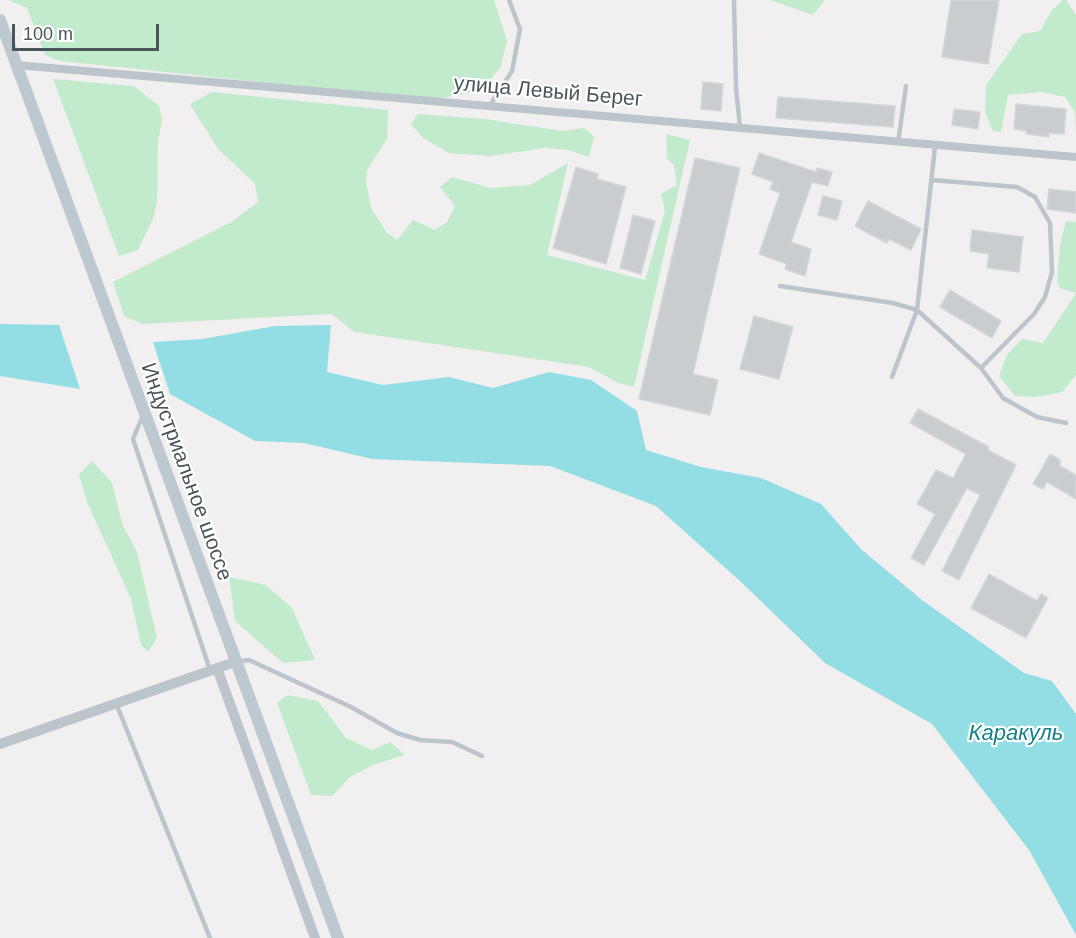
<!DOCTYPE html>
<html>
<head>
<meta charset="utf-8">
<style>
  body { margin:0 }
  #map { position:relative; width:1076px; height:938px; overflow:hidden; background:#f2eff0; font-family:Helvetica,sans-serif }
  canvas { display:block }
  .scale { position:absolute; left:12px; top:24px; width:147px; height:27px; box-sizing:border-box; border:3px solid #49555b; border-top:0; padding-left:8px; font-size:18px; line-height:21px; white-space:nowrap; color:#49555b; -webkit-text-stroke:4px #fff; paint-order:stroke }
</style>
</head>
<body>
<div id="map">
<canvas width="1076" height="938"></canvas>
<div class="scale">100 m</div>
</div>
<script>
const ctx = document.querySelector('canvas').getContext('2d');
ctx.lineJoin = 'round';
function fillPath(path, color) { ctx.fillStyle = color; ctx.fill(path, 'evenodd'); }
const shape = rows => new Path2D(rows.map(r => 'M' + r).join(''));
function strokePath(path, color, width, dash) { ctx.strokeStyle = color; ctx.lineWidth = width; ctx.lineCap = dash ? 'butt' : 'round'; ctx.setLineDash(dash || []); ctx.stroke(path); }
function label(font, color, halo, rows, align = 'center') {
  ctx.font = font + ' Helvetica,sans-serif'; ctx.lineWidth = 4.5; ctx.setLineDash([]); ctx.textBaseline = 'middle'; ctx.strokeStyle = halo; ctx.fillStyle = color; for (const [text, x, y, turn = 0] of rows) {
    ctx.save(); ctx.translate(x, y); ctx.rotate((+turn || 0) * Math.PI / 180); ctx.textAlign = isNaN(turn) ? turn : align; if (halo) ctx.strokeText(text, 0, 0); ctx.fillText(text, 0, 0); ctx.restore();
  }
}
fillPath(shape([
  [8,0,494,0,507,41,501,66,483,90,431,100,60,61,45,55,27,8],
  [770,0,825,0,813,15],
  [1063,0,1066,0,1076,15,1076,135,1075,112,1065,97,1041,92,1008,95,1001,132,993,131,985,112,986,85,1022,34,1040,31,1052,10],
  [53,79,134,86,159,106,162,120,158,142,157,203,153,219,138,250,119,256],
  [212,92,388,110,387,139,367,170,366,182,371,208,387,233,397,240,413,220,435,230,447,222,455,206,440,187,452,177,490,188,530,185,568,163,547,255,645,280,665,211,661,194,677,185,674,165,667,159,666,134,690,140,634,387,618,383,589,367,354,332,332,314,142,324,124,316,113,282,233,221,258,202,255,184,218,149,190,104],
  [418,114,485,119,562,131,584,128,594,136,589,157,568,150,545,148,490,156,449,153,423,138,411,124],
  [1066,221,1076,222,1076,293,1060,288,1057,281,1060,245],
  [1076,293,1076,375,1062,392,1036,397,1015,396,999,376,1007,355,1022,339,1043,343],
  [92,461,112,483,123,526,137,552,157,638,148,652,141,645,131,599,87,502,79,475],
  [229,577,266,585,292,608,315,660,283,663,235,621],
  [287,695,318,701,346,738,372,750,390,742,405,755,375,764,350,777,332,796,311,795,277,703]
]), '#c2ebcd');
fillPath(shape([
  [0,324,59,325,80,389,0,376],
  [331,325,327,372,383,385,449,377,493,388,549,372,591,380,637,411,646,450,701,467,761,478,821,504,862,550,922,600,1024,673,1052,681,1076,714,1076,935,1029,850,932,724,825,663,741,582,656,506,550,466,372,459,304,443,255,441,170,394,153,342,202,339,275,326]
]), '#93dee4');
const building = shape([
  [951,0,999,0,988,64,942,57,951,0],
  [703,82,723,84,721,111,701,109,703,82],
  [778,97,895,106,893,127,776,118,778,97],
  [1016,104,1066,109,1064,134,1049,133,1049,137,1026,134,1026,131,1014,129,1016,104],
  [954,109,980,112,978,129,952,125,954,109],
  [759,153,816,172,817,168,832,172,828,186,812,182,791,242,811,249,805,276,785,269,787,264,759,254,780,193,770,189,773,182,752,174,759,153],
  [695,158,740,168,693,374,718,380,710,415,639,399,695,158],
  [576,167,598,174,597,179,626,187,606,264,553,248,576,167],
  [1049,189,1076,192,1076,213,1047,209,1049,189],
  [823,196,842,201,837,220,818,215,823,196],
  [868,201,921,229,911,250,889,239,887,243,855,226,868,201],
  [633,215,655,221,641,274,620,268,633,215],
  [972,230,1023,237,1019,272,987,268,989,254,970,251,972,230],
  [950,290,1001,321,992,338,940,307,950,290],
  [754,316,793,327,779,379,740,369,754,316],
  [918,409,989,447,988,450,1016,465,959,580,942,571,980,495,967,488,924,565,911,558,935,514,917,504,936,470,953,478,966,454,910,423,918,409],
  [1050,454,1060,460,1060,466,1076,475,1076,499,1047,482,1043,489,1033,484,1050,454],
  [989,574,1037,601,1041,594,1048,598,1026,638,971,608,989,574]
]);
fillPath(building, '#cacdd0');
strokePath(building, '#d4d6da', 1.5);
strokePath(shape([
  [734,0,736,88,740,127],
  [490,105,512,71,520,29,509,0],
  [898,143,906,86],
  [932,180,1017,187,1035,197,1050,223,1052,272,1045,297,1034,314,981,368],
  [780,286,893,303,917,310,981,368,1003,398,1037,417,1066,423],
  [892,377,917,310,935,147],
  [143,415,133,439,210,670],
  [236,662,249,660,351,707,397,733,420,740,452,742,482,756],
  [116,703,210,938]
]), '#bcc5cb', 4.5);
strokePath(shape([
  [16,65,1076,157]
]), '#bcc5cb', 8);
strokePath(shape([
  [217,668,315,938],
  [0,744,235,662]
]), '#bcc5cb', 10);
strokePath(shape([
  [0,20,338,938]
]), '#bdc8cf', 12);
label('21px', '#49555b', '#fff', [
  ["улица Левый Берег",548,92,5],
  ["Индустриальное шоссе",186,472,70]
]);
label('italic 22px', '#188089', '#fff', [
  ["Каракуль",1016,734]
]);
</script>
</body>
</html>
